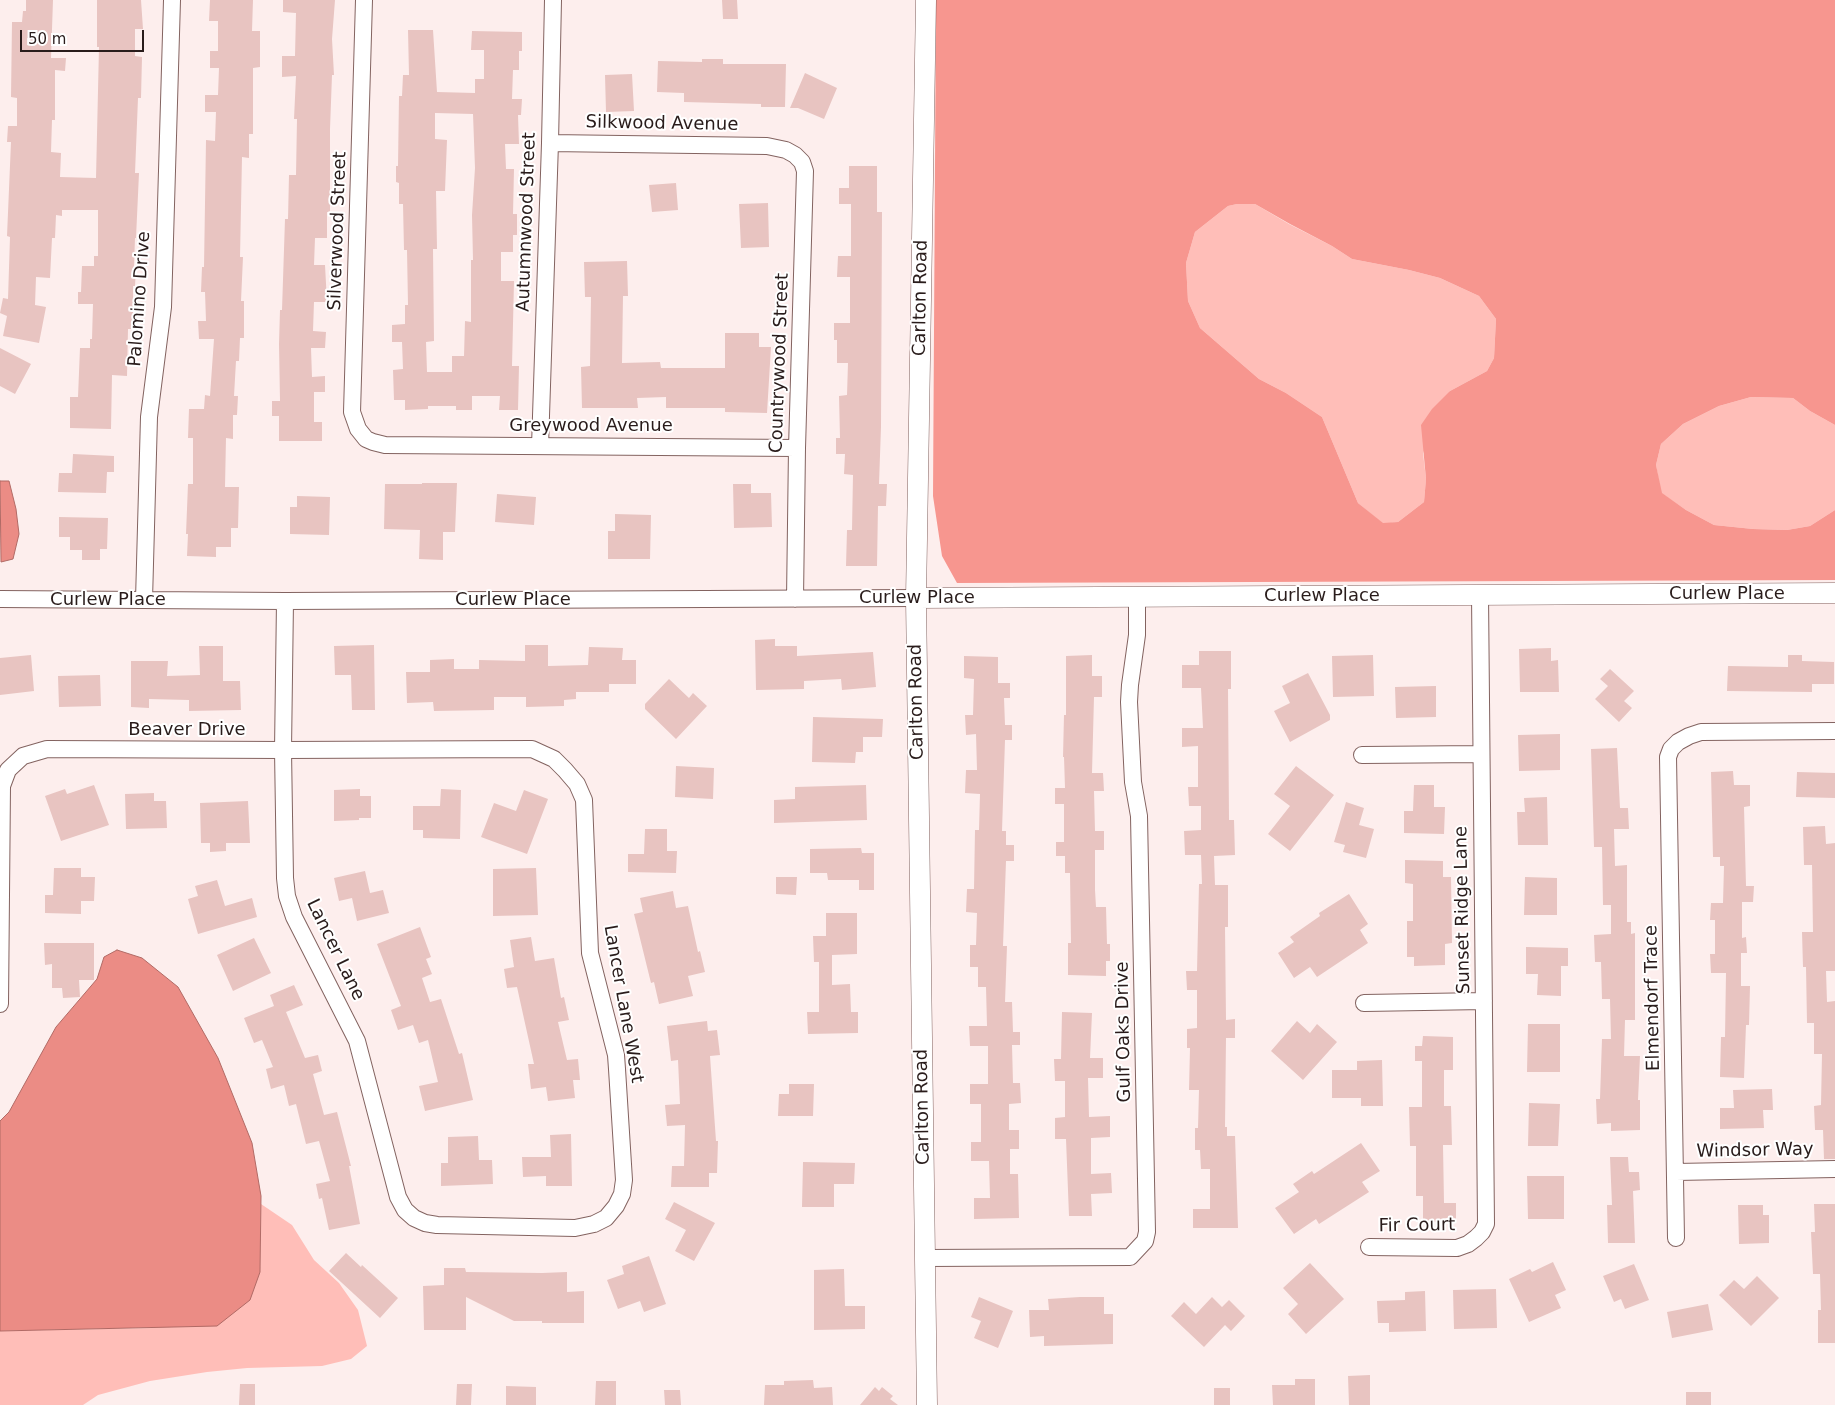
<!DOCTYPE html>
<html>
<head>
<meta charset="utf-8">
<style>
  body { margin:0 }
  #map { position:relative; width:1835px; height:1405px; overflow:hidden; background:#fdeeed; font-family:"DejaVu Sans",sans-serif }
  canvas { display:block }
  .scale { position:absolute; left:20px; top:30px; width:124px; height:22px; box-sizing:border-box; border:2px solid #291c1b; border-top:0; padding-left:6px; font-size:15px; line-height:18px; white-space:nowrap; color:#291c1b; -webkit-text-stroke:4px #fff; paint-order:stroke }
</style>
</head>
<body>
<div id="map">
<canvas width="1835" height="1405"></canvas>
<div class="scale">50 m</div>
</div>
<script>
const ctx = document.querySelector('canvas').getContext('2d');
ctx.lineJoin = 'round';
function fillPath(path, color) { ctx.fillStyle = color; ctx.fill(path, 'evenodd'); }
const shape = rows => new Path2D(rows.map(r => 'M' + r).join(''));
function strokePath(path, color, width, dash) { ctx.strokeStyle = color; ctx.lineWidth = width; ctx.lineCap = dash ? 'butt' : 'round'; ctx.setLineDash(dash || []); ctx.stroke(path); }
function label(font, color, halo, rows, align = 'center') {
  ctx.font = font + ' "DejaVu Sans",sans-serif'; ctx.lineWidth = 4; ctx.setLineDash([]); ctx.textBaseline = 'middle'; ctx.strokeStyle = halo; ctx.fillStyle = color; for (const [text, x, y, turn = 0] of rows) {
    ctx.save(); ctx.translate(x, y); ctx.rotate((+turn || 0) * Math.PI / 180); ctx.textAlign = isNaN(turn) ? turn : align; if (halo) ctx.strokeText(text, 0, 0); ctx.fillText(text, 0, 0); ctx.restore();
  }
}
fillPath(shape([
  [1237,204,1255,204,1289,224,1332,246,1352,259,1409,270,1440,278,1479,296,1496,319,1494,358,1487,371,1450,391,1423,453,1426,479,1424,502,1398,522,1383,524,1358,503,1322,417,1286,393,1259,379,1200,328,1188,301,1186,263,1195,232,1228,206],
  [1751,397,1793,398,1810,411,1835,425,1835,510,1810,526,1787,530,1753,529,1714,525,1686,510,1661,493,1656,465,1661,444,1683,424,1719,406],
  [261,1204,292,1225,314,1260,339,1283,358,1310,367,1346,351,1359,322,1366,247,1368,207,1372,150,1381,98,1395,83,1405,0,1405,0,1331,153,1328,260,1272]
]), '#ffbeb8');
fillPath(shape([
  [936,0,1835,0,1835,425,1810,411,1793,398,1751,397,1719,406,1683,424,1661,444,1656,465,1662,493,1686,510,1714,525,1753,529,1787,530,1810,526,1835,510,1835,580,957,583,942,556,933,496],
  [1237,204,1255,204,1290,224,1332,246,1352,259,1409,270,1440,278,1479,296,1496,319,1494,358,1487,371,1450,391,1432,409,1421,425,1426,479,1424,502,1398,522,1383,523,1358,503,1322,417,1286,393,1259,379,1200,328,1188,301,1186,263,1195,232,1228,206]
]), '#f7968f');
const water = shape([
  [0,481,9,481,16,509,19,534,13,559,1,562,0,481],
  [117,950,142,958,178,987,218,1058,252,1143,261,1196,260,1272,250,1300,217,1326,0,1331,0,1121,9,1112,56,1027,97,979,104,957,117,950]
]);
fillPath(water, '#eb8c85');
strokePath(water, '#b16a65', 1);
fillPath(shape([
  [26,0,53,0,51,58,66,58,65,71,55,70,55,120,52,120,51,152,61,153,60,177,96,178,99,47,97,47,97,0,141,0,143,29,135,29,135,56,142,57,141,98,138,98,135,173,139,173,136,238,135,238,134,266,136,266,135,286,133,286,133,329,128,329,127,376,112,375,111,429,70,428,70,397,78,397,80,348,90,348,90,339,92,339,93,304,78,304,78,292,81,292,82,266,94,266,94,256,98,256,98,210,62,210,62,216,56,215,55,238,52,238,50,278,36,277,35,305,46,307,39,343,3,336,7,316,0,313,3,298,8,299,10,237,7,236,11,142,7,142,8,126,17,126,17,98,11,97,12,22,22,22,23,11,26,11],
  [210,0,253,0,252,31,260,31,260,67,253,68,253,134,249,134,249,158,242,157,240,257,243,257,241,301,244,301,244,338,240,338,239,361,236,361,234,396,238,396,237,415,233,415,233,439,226,438,225,487,239,487,238,528,231,528,231,547,216,547,216,557,187,556,188,534,186,534,188,484,193,484,193,438,188,438,189,409,204,409,205,395,210,396,214,339,199,339,198,321,206,321,205,292,201,292,202,267,204,267,206,140,215,141,216,112,205,112,205,95,218,95,219,68,210,68,210,51,218,51,218,21,209,21],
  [283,0,335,0,332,39,334,75,332,75,330,129,330,212,327,212,327,238,315,238,314,265,325,265,327,302,314,302,313,331,326,332,325,348,311,348,312,377,325,376,325,392,314,392,314,422,322,422,322,441,279,441,279,416,272,416,272,401,280,401,279,344,280,310,282,310,285,219,288,219,289,175,296,175,297,119,294,119,296,76,282,77,282,56,295,56,296,13,283,12],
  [722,0,737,0,738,19,723,19],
  [408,30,433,30,437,92,475,93,475,79,484,79,484,50,471,50,472,31,522,32,522,51,519,51,519,70,513,70,512,99,522,99,521,115,518,115,519,144,505,144,506,169,514,169,513,214,517,214,517,235,513,235,513,252,501,252,501,281,514,281,512,366,519,366,518,410,499,410,500,396,472,396,472,410,456,410,456,406,428,406,428,409,405,410,405,400,394,400,393,370,403,369,402,342,392,342,392,325,405,324,405,305,408,305,407,250,404,250,403,204,399,204,399,183,396,182,396,166,398,166,399,96,402,96,403,75,409,75],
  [435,113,473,114,475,168,472,215,473,260,471,260,471,322,465,321,464,356,452,356,452,372,427,372,426,342,434,341,433,249,437,249,436,191,445,191,447,140,435,139],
  [702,59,723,59,723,64,786,64,785,107,761,107,761,104,684,102,684,93,657,92,658,61,702,62],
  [805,73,837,88,824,119,798,108,790,108],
  [632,74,634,111,606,112,605,75],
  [849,166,877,166,877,212,882,212,881,427,879,484,887,484,886,506,878,506,877,566,846,566,847,530,852,530,853,475,844,474,845,454,836,454,836,438,840,438,839,396,847,395,848,363,837,363,837,340,834,340,834,323,850,323,850,277,837,277,838,256,851,256,851,204,839,204,839,188,849,188],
  [676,183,678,210,652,212,649,185],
  [768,203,769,247,741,248,739,204],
  [627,261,628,296,623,296,622,363,660,362,661,368,725,368,725,333,759,333,759,347,771,347,767,413,725,412,725,408,666,408,666,397,637,398,638,408,582,408,581,367,590,366,591,297,585,297,584,262],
  [0,348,31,364,15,394,0,386],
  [73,454,114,456,114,472,107,472,106,493,58,492,59,473,72,473],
  [422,483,457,483,455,532,443,532,443,560,419,559,420,530,384,529,385,484,422,484],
  [733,484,751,484,751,493,771,493,772,527,734,528],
  [497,494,536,497,534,525,495,522],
  [297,496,330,497,329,535,290,534,290,507,297,507],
  [615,514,651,515,650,559,608,559,608,531,615,531],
  [59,517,108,518,107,549,100,549,100,560,82,560,82,550,70,550,70,537,59,537],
  [775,639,775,646,797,646,797,656,873,652,876,687,842,690,841,679,804,681,804,689,756,690,755,640],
  [374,645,375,710,352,710,351,675,335,675,334,646],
  [525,645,548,645,548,666,588,665,589,647,623,648,622,660,636,660,636,684,609,684,609,692,576,692,576,699,564,700,564,706,526,707,526,697,494,697,494,710,434,711,433,702,407,703,406,672,430,672,430,660,454,659,454,669,479,669,479,660,525,661],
  [199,646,223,646,223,681,240,681,241,710,189,711,189,700,149,699,149,708,131,707,131,661,168,661,167,676,200,675],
  [1551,648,1551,661,1558,660,1559,692,1520,692,1519,649],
  [1199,651,1231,651,1231,689,1228,689,1229,820,1234,820,1235,855,1214,856,1215,885,1228,885,1228,927,1225,927,1226,1020,1235,1019,1235,1038,1226,1038,1225,1127,1227,1127,1227,1136,1235,1136,1238,1228,1193,1228,1193,1209,1210,1209,1210,1169,1201,1169,1200,1150,1195,1150,1195,1128,1198,1128,1199,1090,1189,1090,1190,1048,1187,1048,1187,1029,1197,1028,1197,990,1187,990,1186,971,1197,971,1199,884,1202,884,1201,855,1185,855,1184,831,1201,830,1201,806,1189,806,1188,787,1198,787,1198,746,1182,747,1182,728,1203,728,1201,688,1182,688,1182,665,1199,665],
  [31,655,34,691,0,695,0,658],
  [1092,655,1092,676,1102,676,1102,697,1094,697,1092,773,1103,773,1104,791,1094,791,1095,831,1104,831,1104,850,1095,850,1095,890,1096,907,1106,907,1107,944,1110,944,1110,961,1106,961,1106,976,1068,975,1068,943,1071,943,1070,873,1065,873,1065,856,1056,856,1056,842,1064,842,1064,804,1055,804,1055,788,1065,788,1064,757,1063,757,1064,715,1066,715,1066,656],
  [1373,655,1374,696,1333,697,1332,656],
  [1788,655,1802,655,1802,661,1834,662,1834,684,1812,684,1812,692,1727,691,1728,666,1788,667],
  [964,656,998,657,998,683,1010,683,1010,698,1004,698,1005,725,1012,725,1012,740,1005,740,1002,831,1006,831,1006,845,1014,845,1014,861,1006,861,1003,946,1007,946,1005,1002,1012,1002,1013,1032,1020,1032,1020,1045,1012,1045,1013,1083,1020,1083,1021,1103,1009,1104,1009,1130,1019,1130,1019,1149,1010,1149,1010,1174,1018,1174,1019,1218,974,1219,974,1198,990,1198,989,1161,971,1161,971,1142,981,1142,981,1104,970,1104,970,1084,988,1084,988,1046,970,1046,969,1026,987,1026,986,987,978,987,978,967,970,967,970,945,976,945,977,913,966,912,967,889,974,889,975,830,979,830,980,794,965,793,966,770,977,770,976,734,966,735,965,715,973,715,974,679,964,678],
  [1610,669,1634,691,1624,701,1632,708,1619,722,1595,699,1608,686,1600,679],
  [1308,673,1330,715,1330,720,1290,742,1274,711,1290,703,1282,686],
  [100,675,101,706,59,707,58,676],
  [669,679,689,698,693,693,707,706,676,739,645,709,645,704],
  [1436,686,1436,717,1396,718,1395,687],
  [813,717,883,719,882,737,863,737,863,752,856,752,855,763,812,762],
  [1560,734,1560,770,1519,771,1518,735],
  [1617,748,1620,808,1628,808,1629,829,1614,829,1615,866,1627,865,1627,922,1631,922,1631,934,1635,933,1635,1020,1625,1020,1624,1056,1640,1056,1638,1100,1640,1100,1640,1130,1611,1131,1611,1123,1597,1124,1596,1099,1600,1099,1602,1039,1611,1039,1610,999,1602,999,1601,962,1595,962,1594,935,1611,934,1611,905,1603,905,1602,847,1594,847,1591,749],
  [676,766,714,768,713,799,675,797],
  [1296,766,1334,795,1290,851,1268,834,1290,806,1274,794],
  [1733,771,1734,785,1750,785,1750,806,1744,807,1746,886,1754,886,1753,902,1742,902,1742,938,1746,937,1747,953,1741,953,1741,986,1750,986,1749,1025,1746,1025,1744,1078,1720,1077,1721,1037,1725,1037,1726,973,1711,973,1710,954,1715,954,1715,920,1710,920,1711,903,1723,903,1724,866,1720,866,1720,857,1713,857,1711,772],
  [1797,772,1835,773,1835,798,1796,797],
  [94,785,109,825,61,841,45,796,65,789,67,794],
  [866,785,867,820,774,823,774,800,795,799,795,787],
  [1414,785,1434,785,1434,807,1445,807,1444,834,1404,833,1404,811,1413,811],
  [360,789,360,796,371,796,371,818,359,818,359,820,334,821,334,790],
  [441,789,461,790,460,839,423,838,423,830,413,830,413,806,440,806],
  [524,790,548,799,527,854,481,837,494,803,516,811],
  [154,793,154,801,166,801,167,828,126,829,125,794],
  [1547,797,1548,845,1518,845,1517,812,1525,812,1524,798],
  [248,801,250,843,226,843,226,851,210,852,210,843,201,843,200,803],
  [1346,802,1364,808,1359,825,1374,829,1366,858,1343,852,1345,845,1334,842],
  [1825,826,1826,844,1835,843,1835,971,1826,971,1827,1002,1835,1001,1835,1159,1824,1159,1823,1130,1815,1130,1814,1106,1821,1105,1822,1054,1814,1054,1814,1023,1807,1023,1806,967,1803,967,1802,932,1813,932,1812,865,1804,865,1803,827],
  [645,829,667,829,667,851,677,851,676,873,628,872,628,854,644,854],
  [861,848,862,853,874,853,874,890,859,890,859,880,828,880,827,873,810,873,810,849],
  [1405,860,1443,861,1443,877,1451,877,1452,943,1445,944,1445,965,1414,966,1414,957,1407,957,1407,921,1413,921,1413,884,1405,883],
  [54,868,81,868,81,877,95,877,94,901,81,901,81,914,45,913,45,895,53,895],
  [536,868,538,915,493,916,493,869],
  [365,871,370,893,383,890,389,913,357,921,352,898,339,901,334,878],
  [776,877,797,877,796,895,776,894],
  [1525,877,1557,878,1557,915,1524,915],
  [217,880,225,906,252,898,257,917,198,934,188,899,198,896,195,886],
  [673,891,676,908,688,906,698,952,700,951,705,972,688,976,693,996,659,1004,654,982,651,983,634,914,643,912,640,898],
  [1349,894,1368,924,1360,930,1368,943,1317,977,1310,967,1294,978,1278,953,1294,942,1290,937,1320,916,1319,913],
  [826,913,857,913,857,954,832,955,832,985,850,984,851,1012,858,1012,858,1033,808,1034,807,1012,819,1012,819,962,814,962,813,936,826,936],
  [420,927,431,957,426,959,432,974,422,978,430,1002,441,999,459,1054,462,1053,473,1100,425,1111,419,1086,438,1082,428,1040,419,1043,413,1025,398,1030,391,1010,401,1006,377,944],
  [531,937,535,961,554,958,561,998,564,997,569,1020,558,1022,567,1060,578,1059,580,1080,573,1080,575,1098,548,1101,546,1087,531,1089,528,1064,534,1064,517,987,507,988,504,969,514,967,510,940],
  [254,938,271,973,233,991,217,955],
  [44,943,94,943,94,980,79,980,80,997,63,998,62,988,52,988,52,964,45,965],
  [1526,947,1568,948,1568,966,1561,966,1561,996,1537,995,1538,974,1526,974],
  [294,985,303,1005,286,1012,305,1058,318,1055,322,1071,313,1074,324,1115,337,1112,351,1166,349,1166,360,1224,329,1230,322,1198,319,1199,316,1184,330,1181,319,1141,306,1144,296,1104,289,1106,284,1085,271,1089,266,1069,273,1067,262,1040,254,1043,244,1018,274,1006,270,995],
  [1062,1012,1092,1013,1090,1058,1103,1058,1103,1078,1088,1078,1089,1117,1110,1116,1110,1137,1091,1138,1091,1174,1111,1173,1112,1193,1091,1194,1092,1216,1069,1216,1066,1139,1055,1139,1055,1118,1065,1117,1065,1081,1055,1081,1054,1059,1061,1059],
  [707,1021,708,1031,717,1030,720,1055,710,1056,716,1141,718,1141,717,1173,709,1173,709,1187,671,1187,672,1166,684,1166,685,1125,667,1126,665,1105,680,1104,678,1060,671,1061,667,1026],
  [1297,1021,1310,1033,1317,1024,1337,1042,1303,1080,1271,1051],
  [1528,1024,1560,1024,1560,1072,1527,1072],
  [1423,1036,1453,1037,1453,1070,1444,1070,1444,1106,1451,1106,1452,1145,1443,1145,1444,1203,1456,1203,1456,1221,1423,1222,1423,1196,1416,1196,1416,1146,1410,1146,1409,1107,1422,1107,1422,1061,1415,1061,1415,1046,1422,1046],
  [1382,1060,1383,1106,1361,1106,1361,1098,1332,1098,1332,1070,1357,1070,1357,1061],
  [789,1084,814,1084,813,1116,778,1116,779,1094,789,1094],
  [1772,1089,1773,1110,1763,1110,1764,1128,1720,1129,1720,1108,1734,1108,1733,1090],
  [1529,1103,1560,1104,1558,1146,1528,1146],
  [571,1134,572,1186,546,1186,546,1176,523,1177,522,1157,551,1157,550,1135],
  [478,1136,479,1160,492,1160,493,1184,441,1186,441,1163,448,1163,448,1137],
  [1361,1143,1380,1171,1362,1182,1369,1192,1319,1224,1316,1219,1294,1234,1275,1208,1299,1192,1293,1184,1312,1171,1314,1174],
  [1610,1157,1628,1157,1629,1172,1639,1172,1640,1190,1633,1191,1635,1243,1608,1243,1607,1205,1612,1205],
  [803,1162,855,1163,854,1184,834,1184,834,1207,802,1207],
  [1527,1176,1564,1176,1564,1219,1528,1219],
  [674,1202,715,1223,694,1261,675,1251,686,1230,665,1219],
  [1814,1204,1835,1204,1835,1343,1818,1343,1818,1310,1821,1310,1820,1274,1813,1274,1811,1232,1815,1232],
  [1738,1205,1763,1205,1763,1215,1769,1215,1769,1243,1739,1244],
  [346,1253,361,1267,362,1265,398,1298,380,1318,329,1271],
  [649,1256,666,1304,644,1312,640,1301,618,1309,607,1280,624,1274,622,1266],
  [1553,1262,1566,1290,1555,1295,1561,1308,1529,1322,1509,1279,1530,1269,1532,1272],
  [1310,1263,1344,1299,1306,1334,1288,1314,1298,1304,1283,1288],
  [1634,1264,1649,1300,1625,1309,1621,1299,1614,1302,1603,1276],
  [444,1268,465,1268,466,1272,542,1273,567,1272,567,1292,584,1291,584,1323,542,1323,542,1321,514,1321,466,1297,466,1330,424,1330,423,1286,444,1285],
  [844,1269,845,1306,865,1306,865,1329,814,1330,814,1270],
  [1757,1276,1779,1298,1751,1326,1719,1295,1734,1280,1744,1289],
  [1496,1289,1497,1328,1454,1329,1453,1290],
  [1425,1291,1426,1331,1389,1332,1389,1323,1378,1323,1377,1301,1405,1300,1405,1292],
  [979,1297,1013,1311,998,1348,974,1338,981,1321,971,1317],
  [1080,1297,1104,1297,1104,1314,1113,1314,1113,1344,1044,1346,1044,1336,1030,1337,1029,1310,1049,1310,1048,1299],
  [1212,1297,1222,1307,1229,1300,1245,1316,1231,1331,1225,1325,1204,1347,1171,1316,1184,1302,1196,1314],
  [1708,1304,1713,1330,1672,1338,1667,1312],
  [1370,1375,1370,1405,1349,1405,1348,1376],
  [1295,1379,1315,1379,1315,1405,1273,1405,1272,1385,1295,1385],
  [813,1380,814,1388,832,1387,833,1405,764,1405,765,1385,784,1385,784,1381],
  [596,1381,616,1381,616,1405,595,1405],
  [240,1384,255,1384,255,1405,239,1405],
  [457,1384,472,1384,471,1405,456,1405],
  [506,1386,536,1387,536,1405,506,1405],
  [875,1387,879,1391,882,1387,893,1396,890,1399,898,1405,860,1405],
  [1214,1388,1230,1388,1230,1405,1214,1405],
  [664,1390,680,1390,681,1405,665,1405],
  [1686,1392,1711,1392,1711,1405,1686,1405]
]), '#e8c4c1');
const minor = shape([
  [364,0,352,412,358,429,366,439,373,442,385,445,797,448],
  [550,143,767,146,786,150,795,155,802,162,805,171,797,448,795,599],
  [540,446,550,143,553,0],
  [0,599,285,601,916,598],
  [144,600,149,417,163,307,172,0],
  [1362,755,1481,754],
  [1364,1003,1484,1001],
  [0,1004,2,786,8,770,23,756,47,749,283,750,532,749,554,759,565,770,577,784,584,800,590,953,616,1055,617,1069,624,1180,622,1194,616,1206,606,1218,594,1224,575,1228,437,1225,425,1223,414,1218,405,1210,398,1197,357,1041,294,917,287,896,285,878,283,750,285,601],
  [1676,1172,1835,1169],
  [1676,1238,1668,757,1671,749,1678,742,1689,736,1701,732,1835,731],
  [1369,1247,1457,1248,1468,1244,1476,1238,1482,1232,1486,1224,1480,595],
  [925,1258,1130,1257,1145,1241,1147,1232,1139,816,1133,782,1129,702,1130,685,1137,635,1137,597]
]);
const tertiary = shape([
  [926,0,916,598,927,1405],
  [916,598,1835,593]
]);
strokePath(minor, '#836360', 18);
strokePath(tertiary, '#836360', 21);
strokePath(minor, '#fff', 16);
strokePath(tertiary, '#fff', 20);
label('18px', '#291c1b', '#fff', [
  ["Silkwood Avenue",662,124,1],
  ["Autumnwood Street",527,222,-88],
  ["Silverwood Street",338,231,-88],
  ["Carlton Road",921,298,-89],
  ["Palomino Drive",140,299,-86],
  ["Countrywood Street",780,363,-88],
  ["Greywood Avenue",591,426],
  ["Curlew Place",1727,594],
  ["Curlew Place",1322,596],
  ["Curlew Place",917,598],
  ["Curlew Place",108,600],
  ["Curlew Place",513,600],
  ["Carlton Road",917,702,-91],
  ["Beaver Drive",187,730],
  ["Sunset Ridge Lane",1463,910,-91],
  ["Lancer Lane",335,950,64],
  ["Elmendorf Trace",1653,998,-91],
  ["Lancer Lane West",623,1004,80],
  ["Gulf Oaks Drive",1124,1032,-91],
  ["Carlton Road",923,1107,-91],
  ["Windsor Way",1755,1151,-1],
  ["Fir Court",1417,1226,-1]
]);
</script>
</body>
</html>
